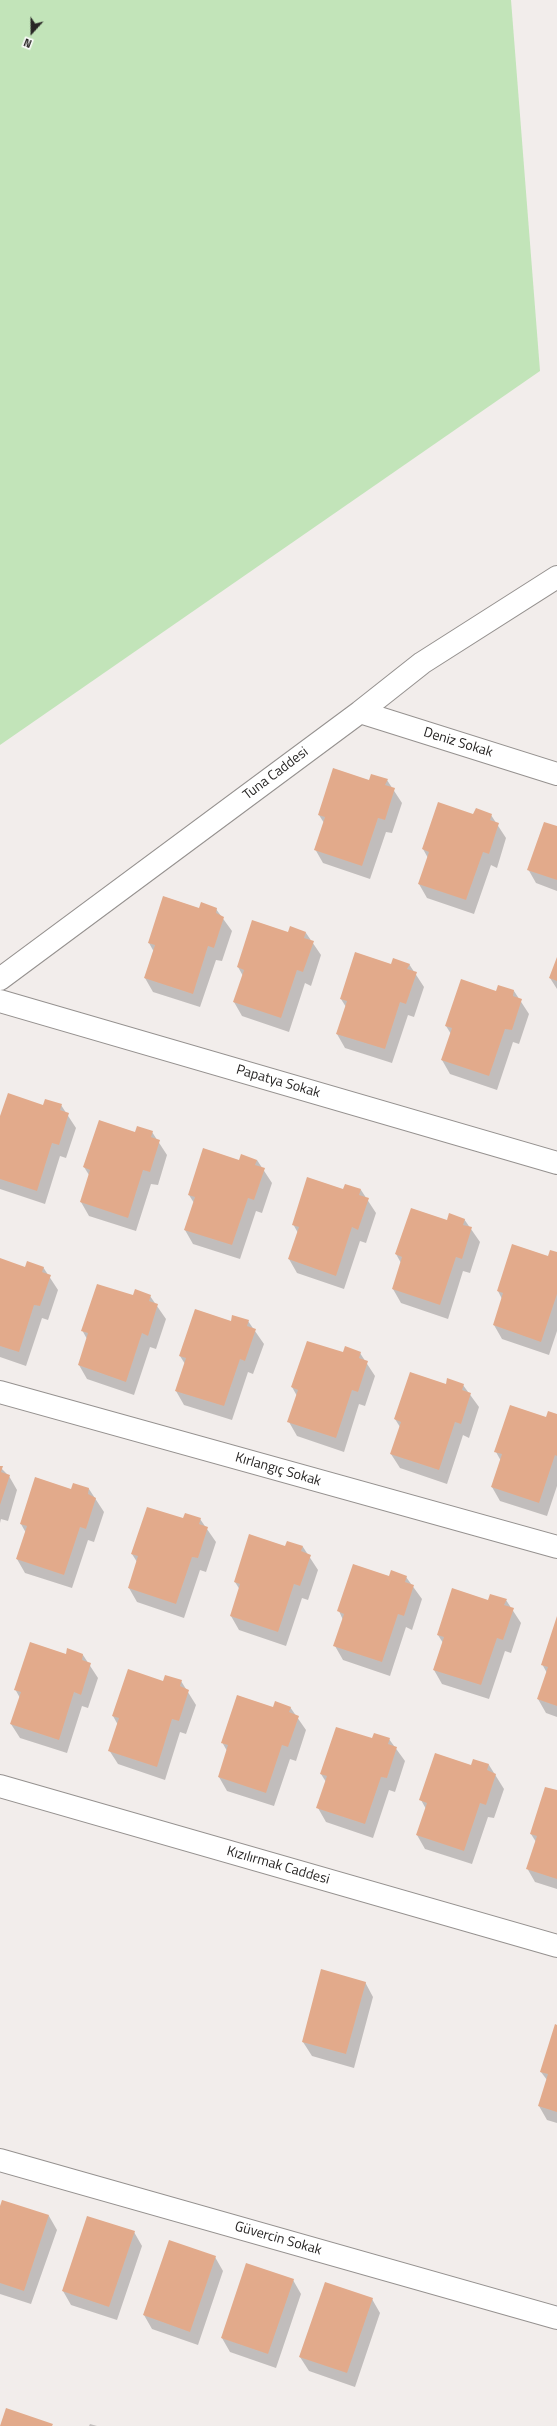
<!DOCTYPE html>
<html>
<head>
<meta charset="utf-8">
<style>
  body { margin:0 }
  #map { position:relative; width:557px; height:2426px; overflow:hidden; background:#f2edeb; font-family:"Titillium Web",sans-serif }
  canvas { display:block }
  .north { position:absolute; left:12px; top:12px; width:40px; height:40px; -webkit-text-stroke:3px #fff; paint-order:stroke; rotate:201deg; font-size:11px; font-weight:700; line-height:16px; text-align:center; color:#282625 }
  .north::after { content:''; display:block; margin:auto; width:14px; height:18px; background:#282625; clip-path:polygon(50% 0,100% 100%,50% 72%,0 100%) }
</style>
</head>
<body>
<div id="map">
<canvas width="557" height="2426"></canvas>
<div class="north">N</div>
</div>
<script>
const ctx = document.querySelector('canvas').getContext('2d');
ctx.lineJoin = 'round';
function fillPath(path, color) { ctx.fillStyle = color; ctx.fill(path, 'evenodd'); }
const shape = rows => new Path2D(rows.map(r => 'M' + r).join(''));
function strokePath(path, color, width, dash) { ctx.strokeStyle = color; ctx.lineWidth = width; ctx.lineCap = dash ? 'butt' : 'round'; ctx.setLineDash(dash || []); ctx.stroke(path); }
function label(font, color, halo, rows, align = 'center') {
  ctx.font = font + ' "Titillium Web",sans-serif'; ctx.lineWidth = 3; ctx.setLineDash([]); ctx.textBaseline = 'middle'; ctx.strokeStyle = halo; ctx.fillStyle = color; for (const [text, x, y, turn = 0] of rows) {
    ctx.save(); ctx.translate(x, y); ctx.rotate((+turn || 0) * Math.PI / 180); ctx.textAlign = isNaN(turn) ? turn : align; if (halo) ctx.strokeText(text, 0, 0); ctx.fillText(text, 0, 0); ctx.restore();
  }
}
fillPath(shape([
  [0,0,511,0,540,371,0,745]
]), '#c2e4b9');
fillPath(shape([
  [387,780,402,803,392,833,386,832,370,879,323,863,315,849,324,823,319,815],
  [474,815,491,815,506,838,497,868,491,865,474,914,427,898,419,884,428,858,423,849],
  [557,827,557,891,536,883,528,869],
  [164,897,200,909,216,909,232,931,222,961,216,960,200,1007,153,992,145,978,154,952,149,943],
  [289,933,306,933,321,955,311,986,305,983,289,1032,242,1016,234,1002,243,976,238,967],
  [557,959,557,989,550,978],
  [409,964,424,987,414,1017,408,1015,392,1063,345,1048,337,1034,346,1007,341,999,392,965],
  [514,991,529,1014,519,1044,513,1042,497,1090,450,1074,442,1060,451,1034,446,1026,497,992],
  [61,1105,76,1128,66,1158,60,1156,45,1204,0,1189,0,1119],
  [152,1132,167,1155,158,1185,151,1184,136,1231,89,1216,81,1202,89,1175,84,1167,135,1134],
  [257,1160,272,1183,262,1213,256,1211,240,1259,193,1244,185,1230,194,1203,189,1195,240,1161],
  [361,1190,376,1213,366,1243,360,1241,344,1289,297,1273,289,1259,298,1233,293,1224,344,1191],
  [464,1219,480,1242,470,1273,463,1271,448,1319,401,1303,393,1289,401,1263,396,1254,448,1221],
  [557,1253,557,1331,549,1355,502,1339,494,1325,502,1299,498,1291],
  [0,1259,26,1268,43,1267,58,1290,48,1320,42,1318,26,1366,0,1357],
  [150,1296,166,1319,156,1349,150,1347,134,1395,87,1379,79,1365,87,1339,82,1330,134,1297],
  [248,1321,264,1344,253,1374,248,1372,232,1420,184,1405,176,1391,185,1364,180,1356,231,1322],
  [360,1353,375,1376,365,1406,359,1404,344,1452,297,1436,289,1422,297,1396,292,1387,343,1354],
  [446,1385,463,1385,479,1407,469,1438,463,1435,447,1484,400,1468,391,1454,400,1427,395,1419],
  [557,1415,557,1486,547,1516,500,1501,492,1487,501,1461,496,1452,547,1418],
  [0,1467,9,1476,17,1490,8,1521,1,1519,0,1523],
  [36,1478,71,1490,89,1489,104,1512,94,1542,88,1540,72,1588,25,1573,17,1559,26,1533,21,1524],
  [184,1519,200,1519,216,1542,206,1572,200,1570,184,1618,137,1602,129,1588,137,1562,132,1554],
  [287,1542,303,1547,318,1570,308,1600,302,1598,286,1646,239,1630,231,1616,240,1590,235,1582,286,1548],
  [389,1577,406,1577,422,1599,412,1630,406,1627,390,1676,343,1660,335,1646,343,1620,339,1611],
  [506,1600,521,1623,511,1653,505,1651,489,1699,442,1684,434,1670,443,1643,438,1635,489,1601],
  [557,1619,557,1717,546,1713,538,1699,547,1673,542,1664],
  [83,1655,98,1678,88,1708,82,1706,67,1753,20,1738,11,1724,20,1698,15,1689,66,1656],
  [181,1681,196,1705,186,1734,180,1732,165,1780,118,1764,109,1750,118,1725,113,1716,164,1682],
  [290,1707,306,1730,296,1761,290,1759,274,1806,227,1791,219,1777,227,1751,222,1742,274,1709],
  [373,1739,389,1739,405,1761,395,1792,389,1790,373,1838,326,1822,318,1808,326,1782,321,1774],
  [489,1765,504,1789,494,1818,488,1817,472,1864,425,1849,417,1835,426,1809,421,1800,472,1767],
  [557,1792,557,1889,535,1882,527,1868,536,1842,531,1834],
  [365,1982,373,1997,354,2068,312,2056,303,2042],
  [557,2026,557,2123,547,2120,539,2106,547,2080,541,2072],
  [0,2209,49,2216,57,2230,31,2304,0,2294],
  [134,2232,142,2246,117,2320,71,2305,63,2291],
  [215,2257,223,2271,198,2345,152,2329,144,2315],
  [293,2280,301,2294,276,2368,230,2352,222,2338],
  [372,2299,380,2313,355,2387,309,2371,300,2357],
  [90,2424,97,2426,89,2426]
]), '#0003');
fillPath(shape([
  [333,768,369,780,371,774,388,779,385,785,395,788,385,820,378,818,362,866,314,850,325,817,318,815],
  [438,802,473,814,476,808,492,814,490,820,499,823,489,854,483,852,466,900,418,884,429,852,422,849],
  [544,822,557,826,557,880,527,870],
  [163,896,199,908,201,902,217,908,216,913,224,917,214,948,208,946,193,994,144,978,155,945,148,943],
  [252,920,288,932,290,926,306,932,304,938,314,941,303,972,297,970,281,1018,233,1002,244,970,237,967],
  [355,952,391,964,393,958,410,964,407,969,417,972,406,1004,400,1002,385,1049,336,1034,347,1001,340,999],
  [557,957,557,981,549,978],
  [461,979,496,991,498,985,514,990,513,996,522,999,512,1030,505,1029,489,1076,441,1060,452,1028,445,1026],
  [8,1093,43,1105,45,1099,62,1104,60,1110,69,1113,59,1145,52,1143,37,1191,0,1179,0,1116],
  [99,1120,135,1132,137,1126,153,1131,151,1137,160,1140,150,1172,143,1170,128,1218,80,1202,90,1170,83,1167],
  [203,1148,239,1160,241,1154,257,1160,255,1165,265,1168,254,1200,248,1198,232,1245,184,1230,195,1197,188,1195],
  [307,1177,343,1189,345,1184,361,1189,359,1195,369,1198,358,1230,352,1227,336,1276,288,1259,299,1227,292,1225],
  [411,1208,447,1220,449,1213,465,1219,463,1225,472,1227,462,1259,456,1257,440,1305,392,1289,402,1257,395,1254],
  [512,1244,548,1256,550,1250,557,1252,557,1294,541,1342,493,1325,503,1293,497,1291],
  [0,1258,25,1267,27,1261,44,1267,42,1272,51,1275,40,1306,34,1305,19,1352,0,1346],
  [97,1284,133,1295,135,1289,151,1295,149,1301,158,1304,148,1336,142,1333,126,1382,78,1365,88,1333,81,1331],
  [195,1309,231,1321,232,1315,249,1320,247,1326,256,1329,245,1361,240,1359,224,1406,175,1391,186,1358,179,1356],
  [307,1341,343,1352,345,1346,361,1352,359,1358,368,1361,358,1392,352,1390,336,1438,287,1422,298,1390,291,1387],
  [410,1372,446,1384,447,1378,464,1384,462,1390,471,1393,461,1424,455,1422,439,1470,390,1454,401,1422,394,1419],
  [510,1405,546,1417,548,1411,557,1414,557,1456,555,1455,539,1503,491,1487,502,1454,494,1452],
  [0,1466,3,1466,1,1472,10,1475,0,1505],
  [35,1477,71,1489,73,1483,89,1488,88,1494,96,1498,86,1529,80,1527,64,1575,16,1559,27,1526,20,1524],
  [147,1507,183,1518,185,1513,201,1518,199,1524,208,1527,198,1558,192,1557,176,1604,128,1588,138,1556,131,1554],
  [249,1534,285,1546,287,1541,303,1546,301,1551,311,1555,300,1586,294,1584,278,1632,230,1616,240,1584,234,1582],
  [353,1564,389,1576,391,1570,407,1576,405,1582,414,1585,404,1616,398,1614,382,1662,333,1646,344,1614,337,1611],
  [452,1588,488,1600,490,1594,507,1599,504,1605,514,1608,503,1640,497,1638,481,1685,433,1670,444,1637,437,1635],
  [557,1616,557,1706,537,1699,548,1667,541,1665],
  [30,1642,66,1654,67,1648,83,1654,82,1660,91,1663,81,1695,74,1692,59,1740,10,1724,21,1692,14,1690],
  [128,1669,163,1681,165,1675,182,1680,180,1686,189,1690,179,1721,172,1719,157,1767,108,1751,119,1718,112,1716],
  [237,1695,273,1707,275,1701,291,1707,289,1712,299,1716,288,1747,282,1745,266,1793,218,1777,228,1745,221,1743],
  [336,1727,372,1738,374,1733,390,1738,388,1744,397,1747,387,1778,381,1777,365,1824,316,1808,327,1776,320,1774],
  [435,1753,471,1765,473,1759,489,1764,487,1770,496,1774,486,1805,480,1803,464,1851,416,1835,427,1803,419,1800],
  [545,1787,557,1790,557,1879,526,1869,537,1836,530,1834],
  [321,1969,366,1982,346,2054,302,2042],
  [555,2024,557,2025,557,2112,538,2106,548,2074,540,2072],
  [2,2200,49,2215,24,2291,0,2283,0,2206],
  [87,2216,135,2231,109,2307,62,2291],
  [169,2240,216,2256,190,2332,143,2315],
  [246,2263,294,2279,268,2354,221,2338],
  [325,2282,373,2298,347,2373,299,2357],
  [6,2408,53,2424,52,2426,0,2426]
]), '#e2aa8b');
const street = shape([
  [360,712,557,774],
  [0,979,360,712,422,663,557,577],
  [0,1001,557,1163],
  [0,1392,557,1547],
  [0,1786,557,1946],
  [0,2160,557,2318]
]);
strokePath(street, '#95918f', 24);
strokePath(street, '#fff', 22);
label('14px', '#282625', '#fff', [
  ["Deniz Sokak",458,743,17],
  ["Tuna Caddesi",276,774,-37],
  ["Papatya Sokak",278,1082,16],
  ["Kırlangıç Sokak",278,1470,16],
  ["Kızılırmak Caddesi",278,1866,16],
  ["Güvercin Sokak",278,2239,16]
]);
</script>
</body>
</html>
